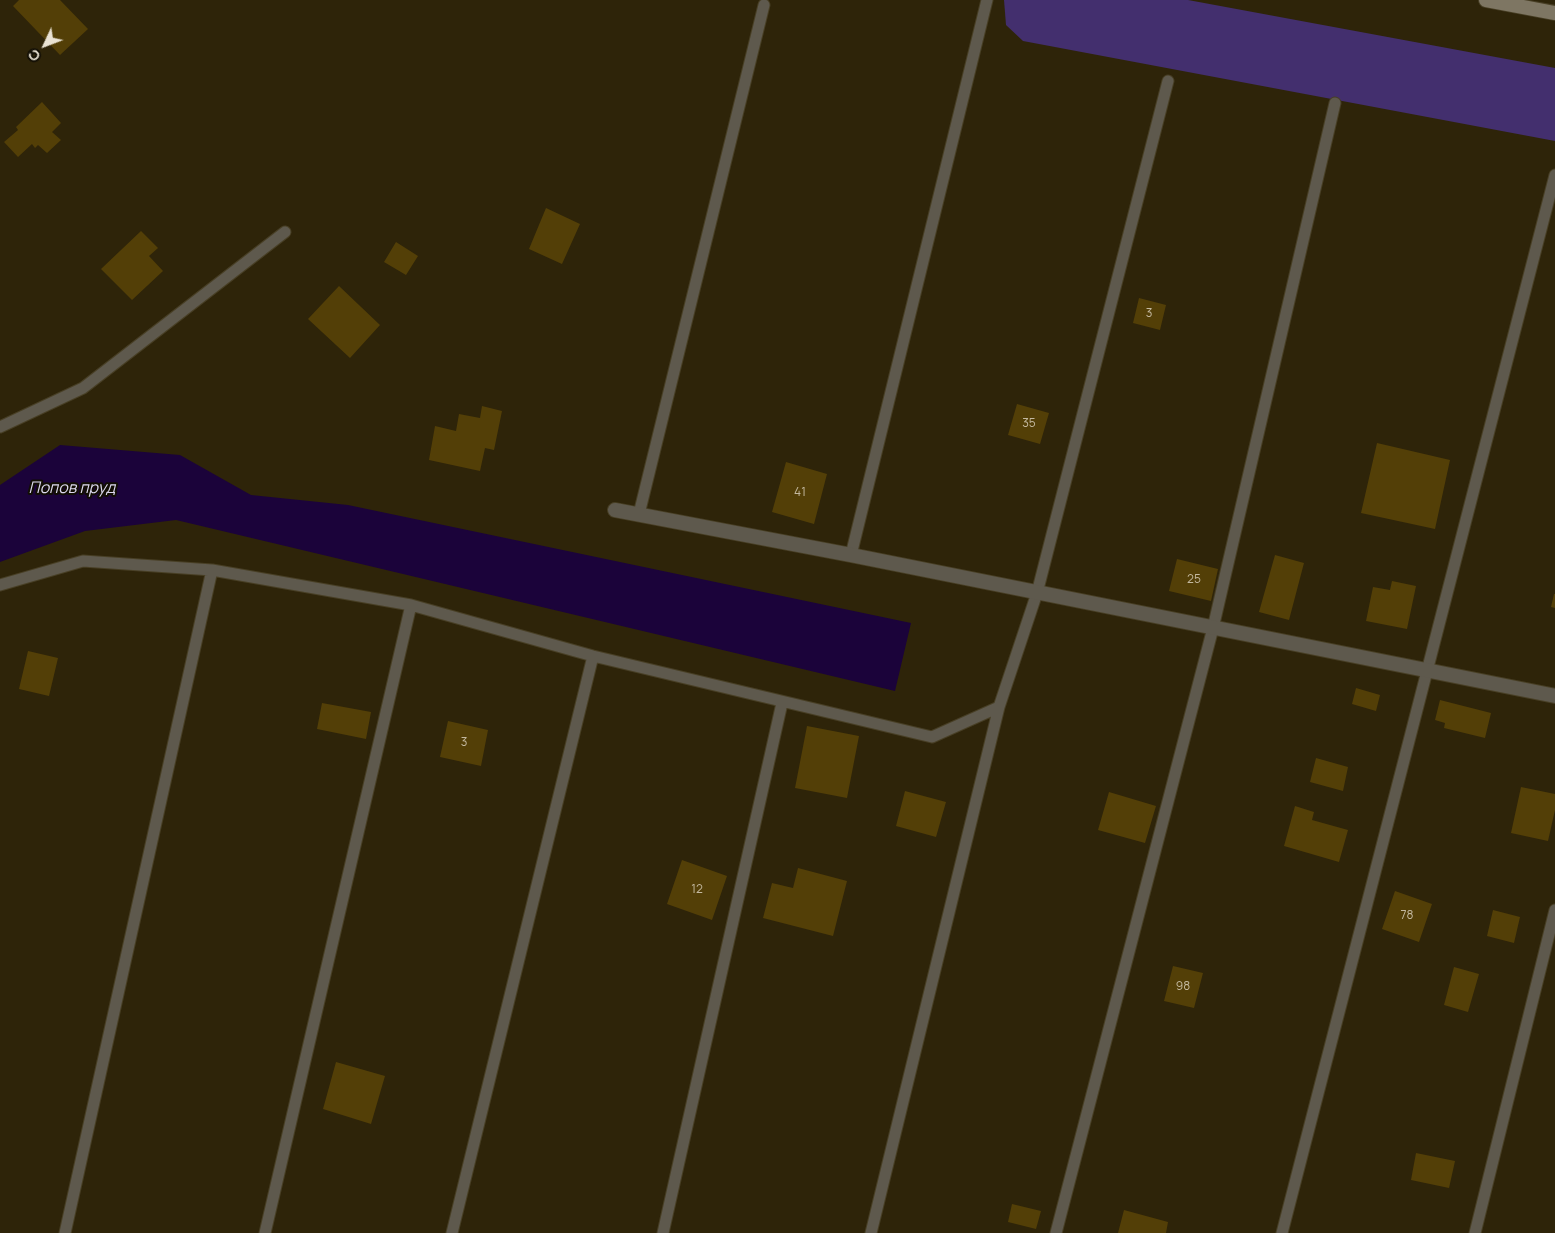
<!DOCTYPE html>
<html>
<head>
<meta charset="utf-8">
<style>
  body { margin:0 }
  #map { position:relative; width:1555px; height:1233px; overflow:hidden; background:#2e2409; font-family:Manrope,sans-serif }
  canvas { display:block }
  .north { position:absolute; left:20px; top:20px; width:50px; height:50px; -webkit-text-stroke:4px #120e04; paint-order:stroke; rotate:227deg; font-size:14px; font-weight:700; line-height:20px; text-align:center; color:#e9e2d3 }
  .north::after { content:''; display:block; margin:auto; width:18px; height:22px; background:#e9e2d3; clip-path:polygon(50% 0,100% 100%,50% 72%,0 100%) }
</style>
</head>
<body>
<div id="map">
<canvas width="1555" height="1233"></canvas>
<div class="north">С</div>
</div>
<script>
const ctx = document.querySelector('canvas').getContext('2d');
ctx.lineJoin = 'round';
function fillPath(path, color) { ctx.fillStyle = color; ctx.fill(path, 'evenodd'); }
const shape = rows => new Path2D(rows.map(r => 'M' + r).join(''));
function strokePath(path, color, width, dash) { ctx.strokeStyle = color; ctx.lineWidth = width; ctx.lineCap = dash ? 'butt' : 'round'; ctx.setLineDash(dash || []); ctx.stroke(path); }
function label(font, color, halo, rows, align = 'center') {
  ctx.font = font + ' Manrope,sans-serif'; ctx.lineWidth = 4; ctx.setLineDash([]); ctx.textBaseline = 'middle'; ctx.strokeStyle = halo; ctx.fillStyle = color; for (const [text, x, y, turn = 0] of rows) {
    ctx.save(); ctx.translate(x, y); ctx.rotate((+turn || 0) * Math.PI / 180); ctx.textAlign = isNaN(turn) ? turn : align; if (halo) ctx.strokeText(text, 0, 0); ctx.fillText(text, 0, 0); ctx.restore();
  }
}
fillPath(shape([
  [1004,0,1188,0,1555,68,1555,141,1023,41,1006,25]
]), '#432f6e');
fillPath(shape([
  [60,445,180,455,251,495,348,505,911,623,895,691,176,520,85,531,0,562,0,485]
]), '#1b033a');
fillPath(shape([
  [19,0,60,0,88,29,60,55,13,6],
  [42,102,61,123,52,132,61,140,47,153,38,145,35,148,32,144,18,157,4,142,18,130,16,127],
  [546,208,580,224,562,264,529,249],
  [141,231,158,248,149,256,163,271,132,300,101,269],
  [396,242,418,256,406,275,384,262],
  [339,286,380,325,350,358,308,319],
  [1139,298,1166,305,1160,330,1133,323],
  [1017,404,1049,413,1040,444,1008,435],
  [482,406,502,411,494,450,485,448,480,471,429,460,435,426,456,431,459,414,480,418],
  [1377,443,1450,460,1435,529,1361,513],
  [786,462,827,474,814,524,772,512],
  [1275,555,1304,563,1289,620,1259,612],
  [1177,559,1218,569,1211,601,1169,591],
  [1392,581,1416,586,1407,629,1366,621,1373,587,1390,590],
  [1554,594,1555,594,1555,608,1551,607],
  [28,651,58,658,49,696,19,689],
  [1356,688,1380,695,1376,711,1352,704],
  [1440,700,1491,713,1485,738,1444,728,1445,723,1435,720],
  [322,703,371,712,366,739,317,729],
  [448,721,488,730,481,766,440,757],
  [807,726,859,736,847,798,795,788],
  [1316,758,1348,767,1343,791,1310,782],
  [1521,787,1555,794,1555,810,1548,841,1511,833],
  [905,791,946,802,936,837,896,826],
  [1109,792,1156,806,1145,843,1098,830],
  [1295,806,1314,812,1312,820,1348,830,1339,862,1284,846],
  [682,860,727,876,712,920,667,904],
  [798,868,847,881,833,936,763,918,772,883,793,888],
  [1395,891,1432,904,1419,942,1382,929],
  [1493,910,1520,917,1514,943,1487,936],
  [1173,966,1203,973,1194,1008,1164,1001],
  [1454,967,1479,974,1468,1012,1444,1005],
  [336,1062,385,1076,371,1124,323,1109],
  [1416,1153,1455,1161,1449,1188,1411,1180],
  [1012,1204,1041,1211,1036,1229,1008,1222],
  [1124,1210,1168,1222,1166,1233,1118,1233]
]), '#533f07');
const service = shape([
  [0,427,83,388,285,232],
  [639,514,764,5],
  [851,555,987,0],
  [0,585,83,561,212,570,411,605,593,656,932,737,999,707],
  [65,1233,212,570],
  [265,1233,411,605],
  [452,1233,593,656],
  [663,1233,782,703],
  [871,1233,999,707,1037,593,1168,81],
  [1056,1233,1213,628,1335,103],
  [1282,1233,1555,175],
  [1475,1233,1555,910]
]);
const minor = shape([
  [615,510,851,555,1555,696]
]);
const secondary = shape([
  [1486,0,1555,13]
]);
strokePath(service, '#483f25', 13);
strokePath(minor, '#483f25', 16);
strokePath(secondary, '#483f25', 16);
strokePath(service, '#5e594d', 11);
strokePath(minor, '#5e594d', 14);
strokePath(secondary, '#7e7663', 14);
label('12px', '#c4b9a0', null, [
  ["3",1149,314],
  ["35",1029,424],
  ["41",800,493],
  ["25",1194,580],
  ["3",464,743],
  ["12",697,890],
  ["78",1407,916],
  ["98",1183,987]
]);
label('italic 16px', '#dcd8ee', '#120e04', [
  ["Попов пруд",72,489]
]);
</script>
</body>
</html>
